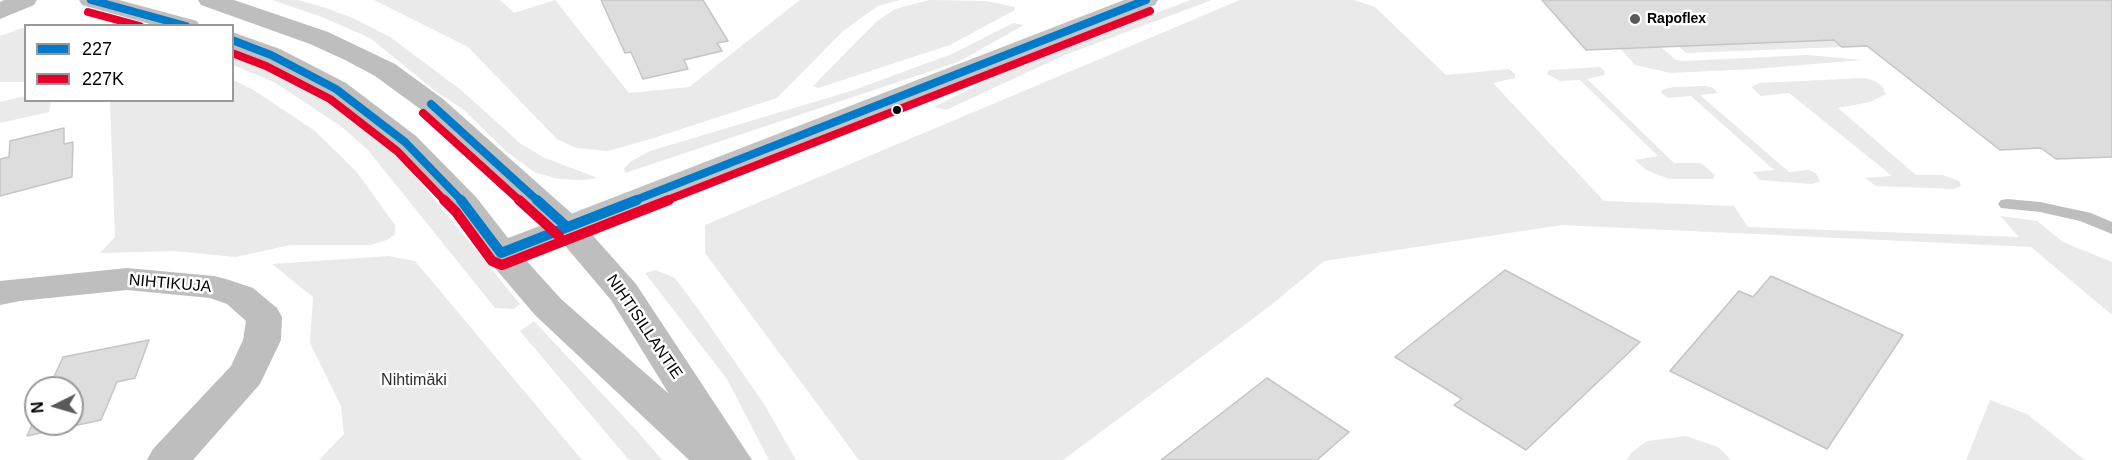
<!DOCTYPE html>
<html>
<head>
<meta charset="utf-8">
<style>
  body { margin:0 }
  #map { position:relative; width:2112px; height:460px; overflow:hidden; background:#fff; font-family:Helvetica,sans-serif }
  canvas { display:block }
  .legend { position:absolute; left:24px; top:24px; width:210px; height:78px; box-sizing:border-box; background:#fff; border:2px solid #999; margin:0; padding:8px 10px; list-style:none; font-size:18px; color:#000 }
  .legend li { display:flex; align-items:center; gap:12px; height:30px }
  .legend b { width:30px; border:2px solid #999 }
  .north { position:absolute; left:24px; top:376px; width:60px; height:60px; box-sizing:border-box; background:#fff; border:2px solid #999; border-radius:50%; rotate:265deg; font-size:16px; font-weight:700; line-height:24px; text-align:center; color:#000 }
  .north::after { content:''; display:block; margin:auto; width:21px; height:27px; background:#595959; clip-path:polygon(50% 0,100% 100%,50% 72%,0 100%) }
</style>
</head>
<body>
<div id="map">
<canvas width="2112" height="460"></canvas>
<ul class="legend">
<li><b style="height:8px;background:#007ac9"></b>227</li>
<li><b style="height:8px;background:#e4002b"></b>227K</li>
</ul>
<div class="north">N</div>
</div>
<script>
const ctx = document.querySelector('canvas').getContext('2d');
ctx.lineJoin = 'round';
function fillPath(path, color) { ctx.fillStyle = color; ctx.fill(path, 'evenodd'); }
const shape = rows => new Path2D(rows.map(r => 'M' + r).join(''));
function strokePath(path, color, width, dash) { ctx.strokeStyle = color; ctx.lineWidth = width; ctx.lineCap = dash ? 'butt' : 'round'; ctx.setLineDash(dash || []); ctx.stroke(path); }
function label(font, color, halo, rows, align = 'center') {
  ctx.font = font + ' Helvetica,sans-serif'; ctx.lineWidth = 5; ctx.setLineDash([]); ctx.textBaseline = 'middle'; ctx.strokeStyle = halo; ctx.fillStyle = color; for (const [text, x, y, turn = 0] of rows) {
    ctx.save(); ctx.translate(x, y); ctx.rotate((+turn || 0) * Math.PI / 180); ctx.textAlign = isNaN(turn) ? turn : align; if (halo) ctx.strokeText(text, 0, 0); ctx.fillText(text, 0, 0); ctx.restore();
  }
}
fillPath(shape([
  [272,0,298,0,326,8,355,19,390,37,461,90,521,144,545,158,598,178,583,180,559,179,536,173,508,153,464,110,434,90,370,38,322,17],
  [374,0,500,0,514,13,555,0,629,93,689,87,800,0,900,0,878,6,843,31,777,98,654,138,608,151,576,148,557,139,468,47],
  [929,0,986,1,1015,7,1015,10,950,45,818,88,813,86,877,21,895,9],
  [1191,0,1212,0,1065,55,946,110,934,107,1027,60],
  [1240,0,1354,0,1375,7,1446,75,1509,69,1515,74,1515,78,1493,83,1604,201,1734,206,1748,227,2019,237,2000,216,2037,221,2063,242,2112,262,2112,315,2031,247,1562,225,1324,261,1270,306,1063,460,859,460,705,253,705,225],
  [1013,23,1024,25,960,61,940,68,625,173,624,169,630,162,650,151,851,91,952,54],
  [25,27,25,82,0,82,0,36],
  [1834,40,1842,47,1686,53,1678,46],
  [1661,47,1676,60,1684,61,1808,55,1862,60,1754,69,1670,73,1635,65,1620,48],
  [233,54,293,80,339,107,398,155,520,304,514,309,495,308,367,149,342,127,276,83,233,65],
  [1601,67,1605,72,1604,75,1587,79,1674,163,1701,163,1715,175,1713,179,1669,179,1646,170,1635,160,1658,156,1580,80,1560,81,1547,74,1549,70],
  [1865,78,1875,81,1883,87,1886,94,1870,102,1838,108,1916,175,1943,175,1959,181,1961,185,1959,187,1954,189,1876,186,1865,178,1892,176,1789,93,1761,96,1751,87,1760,83],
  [233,80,252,89,315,131,356,171,395,225,395,234,387,240,371,245,290,245,236,257,174,251,100,253,115,237,110,101,232,100],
  [1706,86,1713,88,1718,93,1700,95,1789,172,1809,170,1816,173,1820,181,1811,184,1760,180,1753,172,1774,170,1691,96,1669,98,1661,93,1662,90,1673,87],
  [25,96,26,100,51,101,49,112,0,123,0,102],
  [389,256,415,261,582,460,319,460,344,434,341,406,310,343,313,297,272,264],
  [656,270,675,278,701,313,764,404,796,460,769,460,727,379,645,273],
  [534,321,637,431,662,460,629,460,520,331],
  [1990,400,2027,414,2085,460,1966,460],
  [1686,436,1718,447,1731,460,1627,460,1631,453,1647,441]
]), '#eaeaea');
const building = shape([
  [601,0,703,0,728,41,717,43,722,51,684,60,688,69,643,79,631,52,625,53,601,0],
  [1542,0,2112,0,2112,157,2056,159,2041,148,2000,150,1867,46,1842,47,1834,40,1586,50,1542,0],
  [64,128,64,144,73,142,72,177,0,196,0,159,9,157,10,141,64,128],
  [1505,270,1640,342,1526,450,1454,405,1462,399,1395,357,1505,270],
  [1771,276,1903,335,1827,449,1670,371,1739,291,1753,297,1771,276],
  [149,340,135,378,117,382,101,420,27,436,36,416,36,424,72,424,72,388,49,388,63,357,149,340],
  [1267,378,1349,432,1317,460,1161,460,1267,378]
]);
fillPath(building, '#ddd');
strokePath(building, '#c5c5c5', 1.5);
fillPath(shape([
  [2007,199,2040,202,2091,213,2112,222,2112,234,2080,221,2040,212,2001,208,1998,204,2001,200,2007,199]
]), '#bebebe');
fillPath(shape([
  [127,268,214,276,226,279,253,288,277,308,282,317,281,340,260,384,193,460,147,460,153,449,231,366,243,340,246,321,227,304,210,298,127,290,20,301,0,305,0,281,127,268]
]), '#bebebe');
fillPath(shape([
  [4,0,37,0,34,5,0,19,0,2,4,0],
  [79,0,119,0,197,21,200,26,157,26,82,5,79,0],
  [198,0,234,0,328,32,395,64,443,99,579,220,636,284,752,460,689,460,535,315,489,261,454,211,394,148,326,95,262,61,232,49,232,32,280,49,346,83,416,136,476,197,508,238,545,224,423,111,375,76,345,60,310,44,201,5,198,0],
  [561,241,611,300,669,394,561,299,523,257,561,241]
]), '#bebebe');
fillPath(shape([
  [1124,0,1158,0,1155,5,579,234,567,237,555,234,551,227,555,220,1124,0]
]), '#c2c2c2');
strokePath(shape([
  [91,0,186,26],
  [232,40,271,55,336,89,405,142,462,201],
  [431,104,538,201],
  [633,201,1146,0]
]), '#007ac9', 8);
strokePath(shape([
  [461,200,501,253,637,200],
  [537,200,567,227]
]), '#007ac9', 10);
strokePath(shape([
  [88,12,140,26],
  [232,53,266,66,330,99,397,151,445,201],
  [423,113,520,201],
  [665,201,1150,11]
]), '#e4002b', 8);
strokePath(shape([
  [444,200,456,212,492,261,502,265,669,200],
  [519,200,559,236]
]), '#e4002b', 10);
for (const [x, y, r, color] of [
  [1635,19,6,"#595959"],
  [897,110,5,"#000"]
]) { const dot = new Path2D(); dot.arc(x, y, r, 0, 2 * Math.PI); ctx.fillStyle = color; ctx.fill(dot); strokePath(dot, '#fff', 2); }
label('bold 14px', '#000', '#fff', [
  ["Rapoflex",1647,19]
], 'left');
label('16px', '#000', '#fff', [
  ["NIHTIKUJA",170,284,5],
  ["NIHTISILLANTIE",644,327,56]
]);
label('16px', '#303030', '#fff', [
  ["Nihtimäki",414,381]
]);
</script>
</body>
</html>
